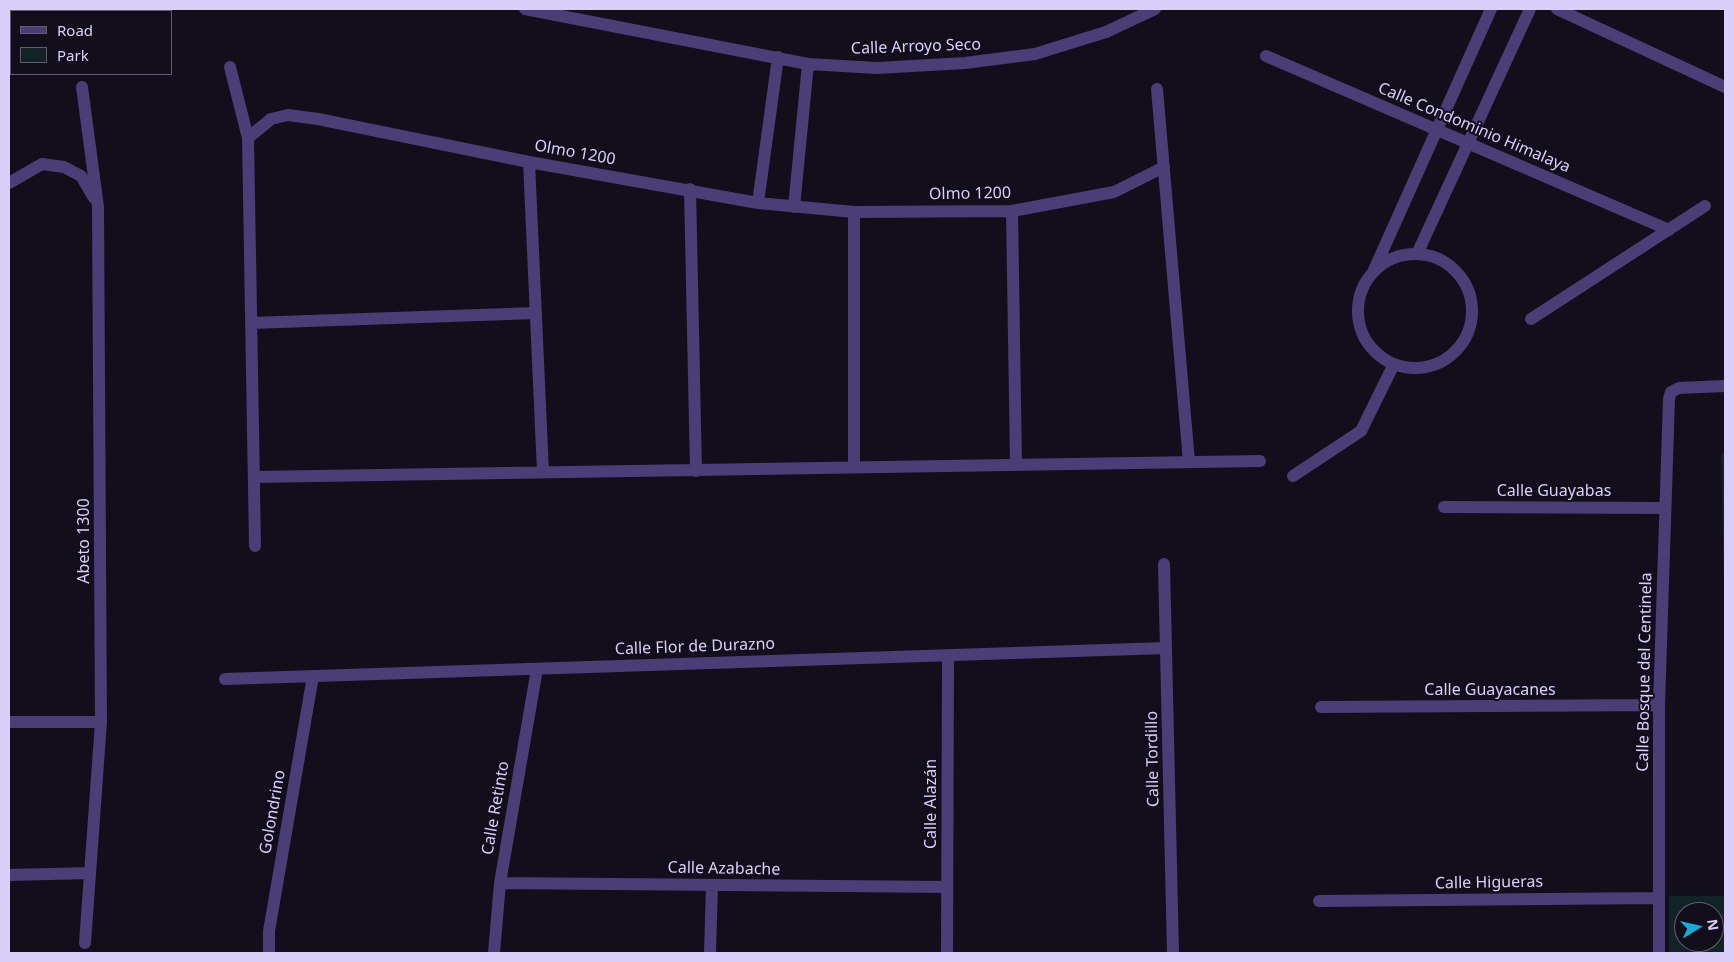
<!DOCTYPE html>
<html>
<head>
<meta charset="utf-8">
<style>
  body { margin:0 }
  #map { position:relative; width:1734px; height:962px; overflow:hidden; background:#120e1c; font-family:"Noto Sans",sans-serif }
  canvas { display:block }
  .frame { position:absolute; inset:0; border:10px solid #dacff9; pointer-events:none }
  .legend { position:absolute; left:10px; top:10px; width:162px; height:65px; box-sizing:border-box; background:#120e1c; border:1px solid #625b74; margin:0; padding:6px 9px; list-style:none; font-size:15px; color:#dacff9 }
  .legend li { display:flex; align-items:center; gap:10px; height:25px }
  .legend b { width:25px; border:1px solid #625b74 }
  .north { position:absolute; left:1674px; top:902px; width:50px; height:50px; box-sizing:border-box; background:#120e1c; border:1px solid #625b74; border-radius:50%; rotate:81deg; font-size:14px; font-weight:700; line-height:20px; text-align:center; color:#dacff9 }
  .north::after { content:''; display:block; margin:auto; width:18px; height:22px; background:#1aaada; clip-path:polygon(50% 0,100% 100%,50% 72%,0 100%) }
</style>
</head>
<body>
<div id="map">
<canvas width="1734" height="962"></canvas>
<div class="frame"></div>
<ul class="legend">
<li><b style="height:6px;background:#493e76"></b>Road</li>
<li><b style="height:14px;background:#122325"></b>Park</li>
</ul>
<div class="north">N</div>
</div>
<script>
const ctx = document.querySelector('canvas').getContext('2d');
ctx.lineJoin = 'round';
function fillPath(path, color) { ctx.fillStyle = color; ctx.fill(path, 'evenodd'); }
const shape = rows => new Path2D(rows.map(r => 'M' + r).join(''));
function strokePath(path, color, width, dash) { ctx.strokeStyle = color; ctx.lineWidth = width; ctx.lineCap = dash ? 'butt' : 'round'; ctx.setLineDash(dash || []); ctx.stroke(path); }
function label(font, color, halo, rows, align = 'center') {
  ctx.font = font + ' "Noto Sans",sans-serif'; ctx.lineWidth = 4; ctx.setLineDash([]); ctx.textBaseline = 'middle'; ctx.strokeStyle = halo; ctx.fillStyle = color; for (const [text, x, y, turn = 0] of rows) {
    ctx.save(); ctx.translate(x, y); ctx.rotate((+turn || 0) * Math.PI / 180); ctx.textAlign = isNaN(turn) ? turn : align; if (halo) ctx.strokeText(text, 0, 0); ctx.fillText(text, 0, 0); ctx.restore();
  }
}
fillPath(shape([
  [1721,453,1725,454,1725,636],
  [1669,896,1725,896,1725,953,1669,953],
  [1684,912,1714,912,1714,942,1684,942]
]), '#122325');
strokePath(shape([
  [525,9,808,64,877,68,965,63,1035,54,1106,32,1155,9],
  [1557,9,1725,87],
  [28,11,34,9],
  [9,19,11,18],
  [1266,56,1669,230],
  [230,67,248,138,255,546],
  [82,87,98,207,101,722,85,943],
  [1157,89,1189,462],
  [248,138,271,119,288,115,318,119,529,162,758,203,854,212,1012,211,1114,192,1164,167],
  [529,162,543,472],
  [9,183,42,164,64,167,81,176,94,198],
  [690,189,696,471],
  [758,203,778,57],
  [794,207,808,64],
  [1012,211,1016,464],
  [854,212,854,467],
  [1417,254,1530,9],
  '1358 311a57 57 0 1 1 114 0a57 57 0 1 1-114 0Z',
  [1374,270,1491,9],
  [1531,319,1705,206],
  [251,323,536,313],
  [1293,476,1361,431,1394,364],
  [254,477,1260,461],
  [1444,507,1665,508],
  [1164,564,1173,953],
  [225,679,1166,648],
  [1321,707,1659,705],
  [9,722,101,722],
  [9,875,90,873],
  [500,883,947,887],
  [1319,901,1659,898],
  [269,953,269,931,313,676],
  [494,953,500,883,537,669],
  [710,953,712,885],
  [947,953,948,655],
  [1659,953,1659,705,1669,399,1671,392,1679,388,1725,386]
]), '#493e76', 12);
label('16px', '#dacff9', '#120e1c', [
  ["Calle Arroyo Seco",916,47,-2],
  ["Calle Condominio Himalaya",1474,128,23],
  ["Olmo 1200",575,153,10],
  ["Olmo 1200",970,194,-1],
  ["Calle Guayabas",1554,491],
  ["Abeto 1300",84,541,-90],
  ["Calle Flor de Durazno",695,647,-2],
  ["Calle Bosque del Centinela",1645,672,-89],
  ["Calle Guayacanes",1490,690],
  ["Calle Tordillo",1153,759,-91],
  ["Calle Alazán",931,804,-90],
  ["Calle Retinto",496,808,-80],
  ["Golondrino",273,812,-80],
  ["Calle Azabache",724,869,1],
  ["Calle Higueras",1489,883,-1]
]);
</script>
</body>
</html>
